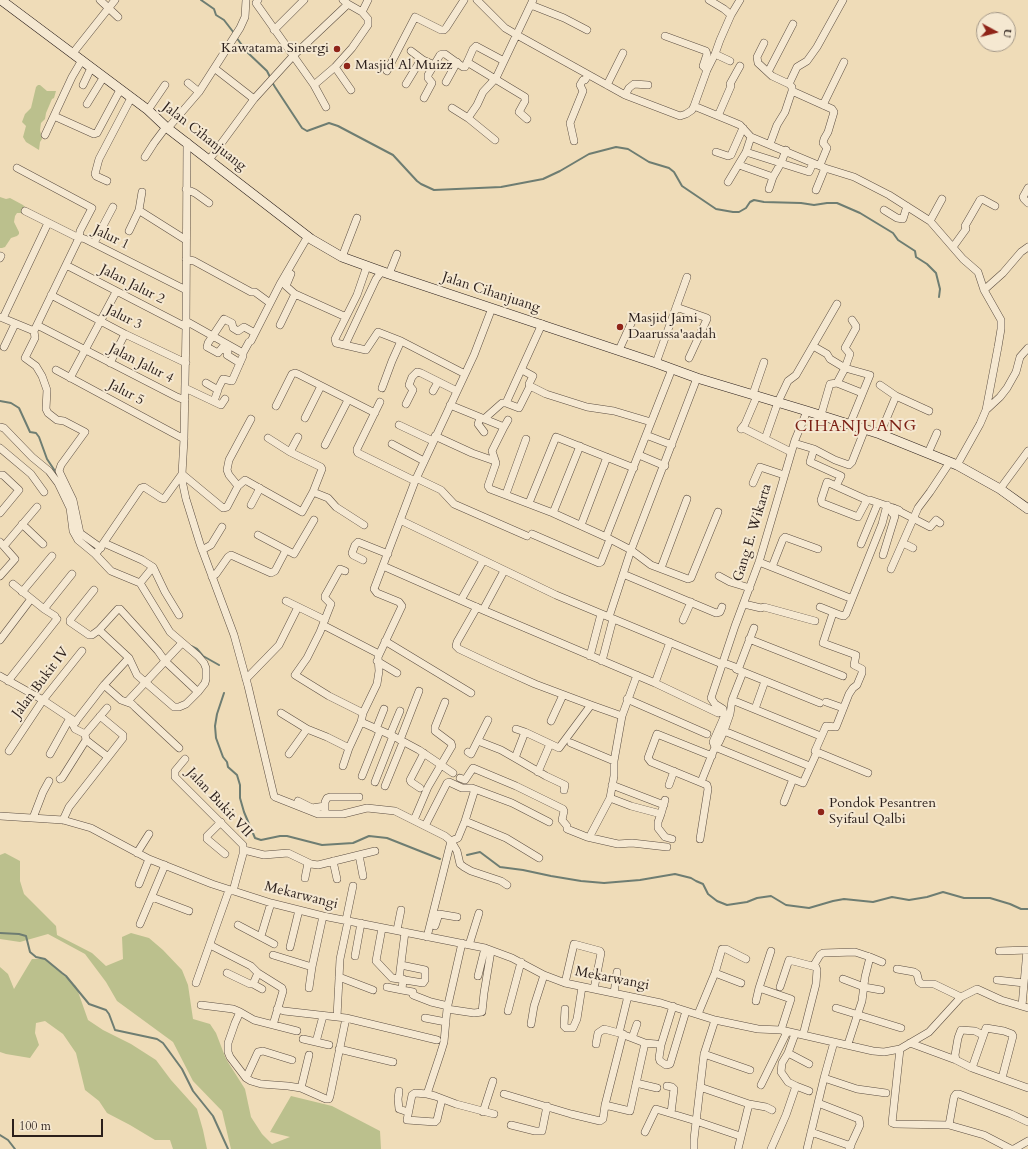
<!DOCTYPE html>
<html>
<head>
<meta charset="utf-8">
<style>
  body { margin:0 }
  #map { position:relative; width:1028px; height:1149px; overflow:hidden; background:#efdcb8; font-family:Cardo,serif }
  canvas { display:block }
  .north { position:absolute; left:976px; top:12px; width:40px; height:40px; box-sizing:border-box; background:#f5e8d1; border:1px solid #a49888; border-radius:50%; rotate:97deg; font-size:11px; font-weight:700; line-height:16px; text-align:center; color:#2b1f1b }
  .north::after { content:''; display:block; margin:auto; width:14px; height:18px; background:#8f2418; clip-path:polygon(50% 0,100% 100%,50% 72%,0 100%) }
  .scale { position:absolute; left:12px; top:1119px; width:91px; height:18px; box-sizing:border-box; border:2px solid #2b1f1b; border-top:0; padding-left:5px; font-size:12px; line-height:14px; white-space:nowrap; color:#2b1f1b; -webkit-text-stroke:3px #f5e8d1; paint-order:stroke }
</style>
</head>
<body>
<div id="map">
<canvas width="1028" height="1149"></canvas>
<div class="north">U</div>
<div class="scale">100 m</div>
</div>
<script>
const ctx = document.querySelector('canvas').getContext('2d');
ctx.lineJoin = 'round';
function fillPath(path, color) { ctx.fillStyle = color; ctx.fill(path, 'evenodd'); }
const shape = rows => new Path2D(rows.map(r => 'M' + r).join(''));
function strokePath(path, color, width, dash) { ctx.strokeStyle = color; ctx.lineWidth = width; ctx.lineCap = dash ? 'butt' : 'round'; ctx.setLineDash(dash || []); ctx.stroke(path); }
function label(font, color, halo, rows, align = 'center') {
  ctx.font = font + ' Cardo,serif'; ctx.lineWidth = 4; ctx.setLineDash([]); ctx.textBaseline = 'middle'; ctx.strokeStyle = halo; ctx.fillStyle = color; for (const [text, x, y, turn = 0] of rows) {
    ctx.save(); ctx.translate(x, y); ctx.rotate((+turn || 0) * Math.PI / 180); ctx.textAlign = isNaN(turn) ? turn : align; if (halo) ctx.strokeText(text, 0, 0); ctx.fillText(text, 0, 0); ctx.restore();
  }
}
fillPath(shape([
  [38,85,40,85,47,91,56,91,54,98,52,99,46,113,45,119,41,123,40,130,42,139,40,142,39,150,26,142,23,137,26,126,22,122,25,114,31,108,36,87],
  [0,197,6,199,10,198,23,205,28,210,25,213,17,213,15,216,14,222,19,232,19,234,17,236,11,238,5,247,2,248,0,248],
  [5,853,20,861,20,881,24,894,56,926,57,935,92,953,106,966,123,959,122,937,131,933,149,938,163,950,182,970,188,985,193,1019,210,1024,216,1033,226,1059,245,1089,251,1117,262,1134,272,1144,290,1137,270,1132,291,1096,332,1106,380,1131,381,1149,231,1149,222,1111,193,1081,173,1042,117,1001,106,982,85,954,48,934,20,942,0,939,0,855],
  [32,959,45,959,76,986,88,1020,103,1030,131,1044,156,1060,171,1080,197,1109,203,1130,207,1149,173,1149,170,1140,155,1140,130,1125,107,1113,99,1101,85,1090,76,1053,63,1034,45,1021,36,1023,35,1033,39,1045,30,1058,6,1054,0,1052,0,967,8,974,14,989]
]), '#bbc08d');
strokePath(shape([
  [201,0,214,9,216,15,224,20,234,33],
  [236,37,247,52,267,71,270,77],
  [272,82,275,87,302,128,307,131,329,123,338,126,393,155,417,181,421,184,434,190,501,187,543,179,560,171,589,154,616,147,628,149,649,162,669,168,674,172,682,186,716,209,733,212,739,212,746,208,750,202,754,200,764,202,801,203,814,205,827,203,837,203,860,213,893,233,898,240,915,251,916,257,927,264,936,273,940,289,939,297],
  [0,401,11,403,19,408,30,432,36,433,39,437,47,459,57,474],
  [86,542,97,551],
  [191,646,197,649,203,656,219,665],
  [224,693,217,714,215,726,216,738,223,757,227,762,228,767,237,775,240,785,240,798,244,812,255,838,261,840,280,836,287,836,322,845,353,843,369,836,387,838,440,859],
  [467,855,480,852,500,867,523,870,551,876,581,881,604,883,640,880,675,874,691,878,696,881,703,884,708,894,717,901,727,905,747,902,757,898,771,896,786,905,809,908,833,901,844,899,873,902,892,897,909,900,927,897,943,892,964,898,990,898,1010,904,1021,909,1028,909],
  [0,933,19,934,26,936,30,952,36,957,45,959,62,973,66,976,89,1004,106,1010,109,1014,115,1030,157,1039,163,1043,182,1069,193,1091,213,1116,228,1149],
  [0,1135,8,1140,15,1149]
]), '#6e7d72', 2);
const street = shape([
  [100,0,118,17],
  [258,0,256,3,258,6,314,85,326,107],
  [477,0,505,28,517,35,625,95,680,116,686,114,692,110,694,106,733,122,740,125,751,137,825,168,854,177,889,195,930,221,963,259,978,272,984,290,1001,320,1001,329,998,347,986,410,980,424,957,465],
  [709,0,724,9,731,15],
  [531,5,564,18,587,30],
  [362,12,368,0],
  [274,30,304,0],
  [665,36,706,51,707,54,703,66,707,70],
  [764,43,757,57,758,63,772,76,789,84,792,87,792,91,832,109,834,112,828,132,824,139,823,143,827,148,820,165],
  [411,51,423,60],
  [73,53,115,0],
  [715,54,730,61],
  [467,62,525,97,525,101,519,112,527,119],
  [335,67,351,90],
  [218,71,254,99],
  [387,71,415,17,441,30,444,30,446,28,464,0],
  [768,72,793,24],
  [446,82,457,62],
  [188,83,199,92],
  [406,84,420,61,423,60,434,65],
  [789,84,797,67,807,61,817,47,843,0],
  [83,85,91,68],
  [314,85,335,67,352,48,368,25,368,19,362,12,348,4,343,0],
  [607,85,623,53],
  [625,95,629,88,634,84,648,85],
  [424,98,432,83,428,78,428,75,440,55,442,54,445,54,463,67,465,67,473,49,476,46,504,61],
  [87,104,103,78],
  [823,105,844,62],
  [694,106,707,70,715,54,720,40,731,15,740,0],
  [452,108,468,118,477,105,483,92,496,78,533,0],
  [148,110,165,85],
  [54,116,94,134,97,133,120,90],
  [718,116,731,86,730,84,740,66],
  [468,118,495,140],
  [168,128,199,92,240,28,245,17,246,0],
  [45,135,72,77,82,60],
  [574,141,570,123,583,91,580,85,583,80,585,80,588,75],
  [187,142,186,327,184,439,182,474,183,485,186,499,200,544,234,635,248,686,274,796,275,797,318,814,343,814,367,808,395,811,445,836,451,841,457,851,460,864,464,867,471,871,501,881,507,885],
  [770,144,777,125,785,112,792,91],
  [716,152,728,156,731,155,743,128],
  [746,152,809,172,813,163],
  [145,157,154,143,166,127],
  [209,160,254,99,293,56,348,4],
  [739,165,773,177],
  [107,181,96,176,95,174,99,159,131,98],
  [728,182,746,152,751,137],
  [1028,188,1023,197,1024,199,1028,203],
  [186,189,195,193,209,203],
  [769,189,773,177,781,163,786,150],
  [816,190,825,168],
  [142,192,139,210,140,211,186,240],
  [884,210,897,218,903,219,907,206],
  [25,211,75,236,85,239,186,290],
  [930,221,942,199],
  [129,231,139,210],
  [94,243,113,207],
  [953,247,966,229,965,226,980,200,982,199,995,206],
  [342,257,357,218],
  [0,258,1,256],
  [186,259,194,261,251,292,255,292,270,303],
  [66,265,186,327],
  [367,266,357,295,335,339,336,343,366,350,378,332,401,341,465,374],
  [291,274,286,286,295,294,346,317],
  [389,274,397,254],
  [984,290,1003,273,1021,252,1028,247],
  [51,295,125,334,186,363],
  [676,307,707,318,707,319,689,358],
  [0,317,34,331,79,238,80,231,92,208,17,168],
  [3,318,48,223],
  [186,321,243,353],
  [37,325,177,397,185,400],
  [280,325,295,294],
  [34,331,35,338,25,358,36,366,42,376,47,390,46,409,48,413,57,420,64,421,85,432,61,465,59,471,73,500,80,533,101,548],
  [345,345,376,279,382,271],
  [813,346,827,354,830,359,845,368,870,375,850,424],
  [4,347,15,324],
  [619,350,634,317],
  [110,363,125,334],
  [240,363,227,355,228,352,222,348,218,353,207,347,208,343,224,319,232,323,233,328,238,331,244,327,255,333],
  [656,363,687,277],
  [56,370,184,439],
  [522,370,533,376,529,384,530,386,519,408,506,403,542,324],
  [70,378,116,292],
  [206,383,218,390,214,401],
  [837,383,862,393],
  [880,385,896,396],
  [530,386,546,394,587,407,614,411,651,422],
  [185,388,221,405,225,399],
  [382,388,392,361,401,341],
  [218,389,223,379,232,381,243,356,243,353,249,342,251,341,280,284,308,236],
  [433,391,438,382],
  [753,394,764,362],
  [380,402,357,449,357,451,358,453,415,481],
  [406,404,413,390,409,385,412,377,417,372,421,373,457,391],
  [450,405,504,427],
  [276,406,292,374,295,373,298,374,375,413],
  [986,410,1000,397,1007,388,1016,372,1020,357,1028,348],
  [821,415,830,384,837,383,845,368,850,354,845,348,856,328,856,326,852,320],
  [305,418,321,386],
  [480,418,478,424,484,432],
  [484,419,502,403,506,403],
  [508,420,504,427,492,451,496,463,488,486,490,489,553,513,606,537,631,550,651,565,688,579,691,578,718,512],
  [399,425,433,441],
  [0,427,4,428,32,457,49,471,58,483,70,508,73,531,78,540,95,554,111,571,140,583],
  [743,428,791,452],
  [741,429,745,424,757,396],
  [880,434,896,396,929,411],
  [646,435,672,445],
  [435,436,472,453,492,460,495,460],
  [268,438,290,452],
  [765,439,778,402,788,381,796,375,837,304],
  [794,443,814,449,835,460,849,465,852,462,865,429],
  [392,444,424,461],
  [325,445,348,400],
  [0,448,31,474,44,492],
  [814,449,810,462,841,476,836,486],
  [928,453,937,433],
  [639,455,665,466],
  [182,474,223,508,227,507,238,486,245,480,302,512,313,492,322,469,321,467,290,452,298,437],
  [0,475,3,475,19,490,0,513],
  [416,478,441,490,454,504,527,536],
  [753,483,760,467,784,475],
  [238,486,229,475,227,470,229,460,251,419],
  [1000,489,1028,451],
  [313,492,328,498,336,507,364,525],
  [506,494,526,439],
  [867,500,858,517,822,503,821,500,827,482,867,500,870,500,899,510,899,511,930,527,936,520,940,523],
  [529,503,556,437,634,468],
  [251,505,260,488],
  [553,513,580,446],
  [400,520,556,595,722,664,727,664,735,667,736,669,820,703],
  [22,524,43,544],
  [581,525,607,457],
  [532,534,599,563,601,562,610,539],
  [258,535,294,554,314,520],
  [606,537,672,369],
  [0,542,15,559,0,576],
  [104,543,142,560,153,567,165,592,179,615],
  [903,543,913,548],
  [861,544,878,503],
  [4,546,37,507],
  [202,550,211,545,222,527],
  [98,551,141,488,144,487,161,498,164,499,182,474],
  [883,555,895,516,892,513,894,508],
  [363,560,353,555,352,553,355,545,358,542,388,554],
  [759,562,850,598],
  [383,566,483,610,655,683,718,713],
  [772,567,783,539,785,537,818,549],
  [661,568,687,499],
  [891,569,918,508,930,492,950,462],
  [345,571,340,569,325,596,325,598,331,604,320,632,307,658,295,675,329,696,363,713],
  [623,574,716,613,720,612,722,607],
  [719,576,730,582,750,588],
  [212,577,216,574,228,557,231,555,271,573,275,571,286,550],
  [140,583,153,567],
  [13,584,44,609,55,616],
  [94,590,70,620,70,622,89,635,92,635,99,630,118,609,120,609,158,651,165,661,198,692],
  [22,592,52,556],
  [461,600,483,561],
  [286,601,325,620],
  [744,604,761,608,764,607,815,621],
  [477,607,457,642,456,646,459,649,497,667,535,684,591,705,622,716],
  [820,607,840,615,844,616,846,614,882,524,887,505],
  [44,609,72,574],
  [483,610,504,571],
  [609,617,631,550,697,378],
  [683,620,691,602],
  [323,625,379,654],
  [99,630,129,658,137,675,174,707,179,707,186,704,198,692,205,683,206,679,206,668,204,663,198,656,170,632,140,583],
  [749,639,843,676],
  [0,640,31,599],
  [385,641,471,693],
  [590,656,601,614],
  [377,661,397,673],
  [602,661,613,619],
  [738,670,754,628],
  [0,676,43,700,76,722],
  [246,679,279,645,298,607],
  [8,681,57,619],
  [655,683,670,642],
  [104,685,126,661],
  [627,699,707,734],
  [732,700,818,735],
  [127,702,182,643],
  [826,702,843,708],
  [755,709,765,681],
  [281,713,307,729,327,737,349,748],
  [551,721,563,695],
  [376,729,384,709],
  [516,729,525,732,559,748,591,705],
  [724,731,807,765],
  [85,734,107,708],
  [390,735,400,711],
  [400,740,419,691],
  [478,741,501,750,515,758,525,732],
  [719,742,724,731,730,714,732,700,743,672],
  [571,743,614,761],
  [715,747,803,783,817,752,815,751,826,726,836,727,849,694,853,688,857,685,862,673,862,669,854,665,856,655,823,643,833,613],
  [9,751,43,700,82,651],
  [468,752,471,754,488,720],
  [817,752,868,773],
  [50,754,70,718],
  [289,754,307,729],
  [108,757,86,740,85,734,75,729,73,725,104,685,121,700,132,704,135,707,179,748],
  [515,758,546,776,565,785,564,790],
  [185,759,175,771,175,777,243,845,243,854,233,891],
  [343,766,349,748,361,722],
  [538,772,550,744],
  [453,773,419,750,393,736,361,722,363,713,377,684,379,671,378,657,402,606,399,602,377,593,374,589,415,481,474,355,492,308],
  [362,776,380,731],
  [460,778,465,780,473,768,516,786,563,809,564,811,562,820,567,826,567,829,587,837,618,844,632,843,667,847],
  [60,779,62,778,86,740],
  [375,782,393,736],
  [701,782,715,747,713,742,724,717,723,709,715,704,711,698,735,626,759,562,795,440,807,411],
  [612,785,664,805],
  [669,785,674,771],
  [385,786,403,742],
  [420,788,411,782,410,780,424,753],
  [610,798,631,806,661,814,665,800],
  [298,801,312,808,325,806],
  [784,802,793,779],
  [325,814,325,802,327,798,330,797,359,797],
  [661,814,658,822,658,828,665,837,672,839],
  [0,816,63,820,91,828,149,859,212,884,271,903,323,916,485,948,512,958,544,975,565,983,661,1003,715,1020,758,1029,781,1030,873,1051,884,1052,900,1049,929,1032,961,997,977,989,1001,1000,1028,1008],
  [33,818,43,792,49,781],
  [63,820,69,807,123,738,123,735,100,716],
  [414,820,428,787,452,746,451,743,435,731,435,727,445,702],
  [465,821,506,838,539,858],
  [221,822,207,836,207,839,225,854],
  [425,826,447,783,449,782,462,788,472,788,512,803,549,822],
  [591,834,610,798,614,776,614,761,622,716,637,675],
  [700,839,708,789,707,785,651,762,648,758,657,734,712,756],
  [451,841,458,838,465,821,475,789],
  [244,850,264,855,288,853,311,864,318,865,375,851],
  [137,853,149,834],
  [359,855,363,876],
  [333,861,337,879],
  [305,878,308,863],
  [139,884,149,859],
  [152,897,189,911],
  [346,920,353,886],
  [140,924,165,865],
  [238,925,274,944],
  [435,926,439,914,457,917],
  [382,928,376,961,392,978,399,979,405,932],
  [397,930,401,910],
  [261,936,271,903],
  [427,937,451,841],
  [211,944,212,946,251,966,258,973,282,988,283,991,273,1025],
  [469,945,479,913],
  [290,947,299,910],
  [771,951,759,988,791,999,781,1030],
  [999,951,1028,950],
  [273,955,312,967],
  [355,956,361,923],
  [870,957,882,962],
  [814,965,820,955,823,953,855,952,870,957,865,977,862,1001,848,1044],
  [897,969,914,972,917,974,919,982,922,984,934,984,961,997],
  [227,973,250,984,253,984,258,973],
  [715,973,741,983],
  [478,976,485,948],
  [339,977,373,990],
  [399,979,423,983,425,980,425,970,401,965],
  [403,979,402,990,413,992,413,995,431,1002,448,1006],
  [843,979,864,987,881,990],
  [997,980,1024,983],
  [196,983,229,890],
  [565,983,574,944,600,951,601,953,594,989],
  [253,984,262,989],
  [387,987,402,990],
  [780,987,789,960,816,967,817,970,816,984,803,1035],
  [309,988,312,967,323,916],
  [614,993,617,972],
  [628,996,619,1033,645,1043,656,1044],
  [756,1001,759,988],
  [201,1005,233,1009,240,1012,254,1020,297,1031],
  [673,1006,661,1045,659,1058,660,1061,666,1065,670,1064,686,1011],
  [1022,1006,1027,950],
  [836,1008,901,1028],
  [277,1009,284,1011,346,1018,437,1040],
  [447,1009,474,1013,482,1012,484,993,491,951],
  [565,1009,564,1026,566,1028,573,1028,577,1019,582,987],
  [508,1011,521,962],
  [240,1012,235,1023,228,1043,228,1052,230,1057,246,1078,251,1081,261,1084,288,1086,301,1088,326,1099,329,1099,330,1096,346,1018],
  [698,1014,715,973,722,949,726,949,746,959],
  [337,1017,340,959,348,921],
  [425,1018,446,1022],
  [531,1024,534,1006,544,975],
  [623,1034,605,1105,630,1111,645,1043],
  [632,1038,637,1024],
  [303,1039,329,1045],
  [316,1042,323,1016],
  [910,1043,956,1060,972,1068,1028,1088],
  [596,1044,598,1033,604,1029,619,1033],
  [339,1049,393,1062],
  [900,1049,892,1123,895,1124,949,1125,984,1135,1011,1149,1014,1149,1028,1141],
  [788,1053,809,1064],
  [704,1054,750,1070],
  [956,1060,955,1055,958,1038,961,1030,975,1031,983,1035],
  [972,1068,986,1028,1004,1031,1012,1034,1013,1036,1002,1078],
  [246,1078,258,1052,263,1051,292,1060],
  [824,1078,857,1089,886,1093],
  [636,1083,657,1088],
  [761,1085,787,1032],
  [667,1086,672,1087,674,1089,671,1113],
  [796,1086,809,1091],
  [700,1087,749,1104,766,1107,772,1110],
  [301,1088,309,1055],
  [399,1091,398,1099,399,1109,408,1112],
  [427,1094,435,1096,456,1104,494,1114],
  [504,1094,571,1114,600,1121,603,1119,605,1105],
  [442,1099,437,1120,435,1122,407,1120,412,1095,415,1093,427,1094,440,1055,444,1042,447,1009,462,943],
  [818,1103,859,1119,860,1125,849,1149],
  [483,1112,493,1081],
  [511,1125,535,1131,542,1131,547,1106],
  [949,1125,954,1097,956,1094,959,1094,1011,1114,1028,1122],
  [645,1132,656,1109,696,1121,740,1136],
  [811,1132,851,1146],
  [694,1149,694,1139,704,1054,715,1020],
  [738,1149,749,1104],
  [771,1149,786,1115,796,1086,788,1082,781,1072,782,1063,788,1053,795,1034],
  [807,1149,824,1078,834,1042]
]);
const secondary = shape([
  [1,0,148,110,166,127,311,239,342,257,389,274,656,363,697,378,807,411,880,434,957,465,1000,489,1028,509]
]);
strokePath(street, '#5c4e42', 8);
strokePath(secondary, '#2b1f1b', 10);
strokePath(street, '#f5e8d1', 7);
strokePath(secondary, '#f5e8d1', 9);
for (const [x, y, r, color] of [
  [337,49,4,"#8f2418"],
  [347,66,4,"#8f2418"],
  [620,327,4,"#8f2418"],
  [821,812,4,"#8f2418"]
]) { const dot = new Path2D(); dot.arc(x, y, r, 0, 2 * Math.PI); ctx.fillStyle = color; ctx.fill(dot); strokePath(dot, '#f5e8d1', 1.5); }
label('14px', '#2b1f1b', '#f5e8d1', [
  ["Kawatama Sinergi",329,49,"right"],
  ["Masjid Al Muizz",355,66],
  ["Masjid Jami",628,319],
  ["Daarussa'aadah",628,335],
  ["Pondok Pesantren",829,804],
  ["Syifaul Qalbi",829,820]
], 'left');
label('14px', '#2b1f1b', '#f5e8d1', [
  ["Jalan Cihanjuang",204,137,38],
  ["Jalur 1",111,238,26],
  ["Jalan Jalur 2",132,285,27],
  ["Jalan Cihanjuang",491,293,18],
  ["Jalur 3",124,318,27],
  ["Jalan Jalur 4",141,364,27],
  ["Jalur 5",126,393,28],
  ["Gang E. Wikarta",753,533,-73],
  ["Jalan Bukit IV",41,683,-53],
  ["Jalan Bukit VII",219,803,47],
  ["Mekarwangi",301,896,14],
  ["Mekarwangi",612,979,11]
]);
ctx.letterSpacing = '1px';
label('16px', '#7a1f14', '#f5e8d1', [
  ["CIHANJUANG",856,427]
]);
ctx.letterSpacing = '0px';
</script>
</body>
</html>
